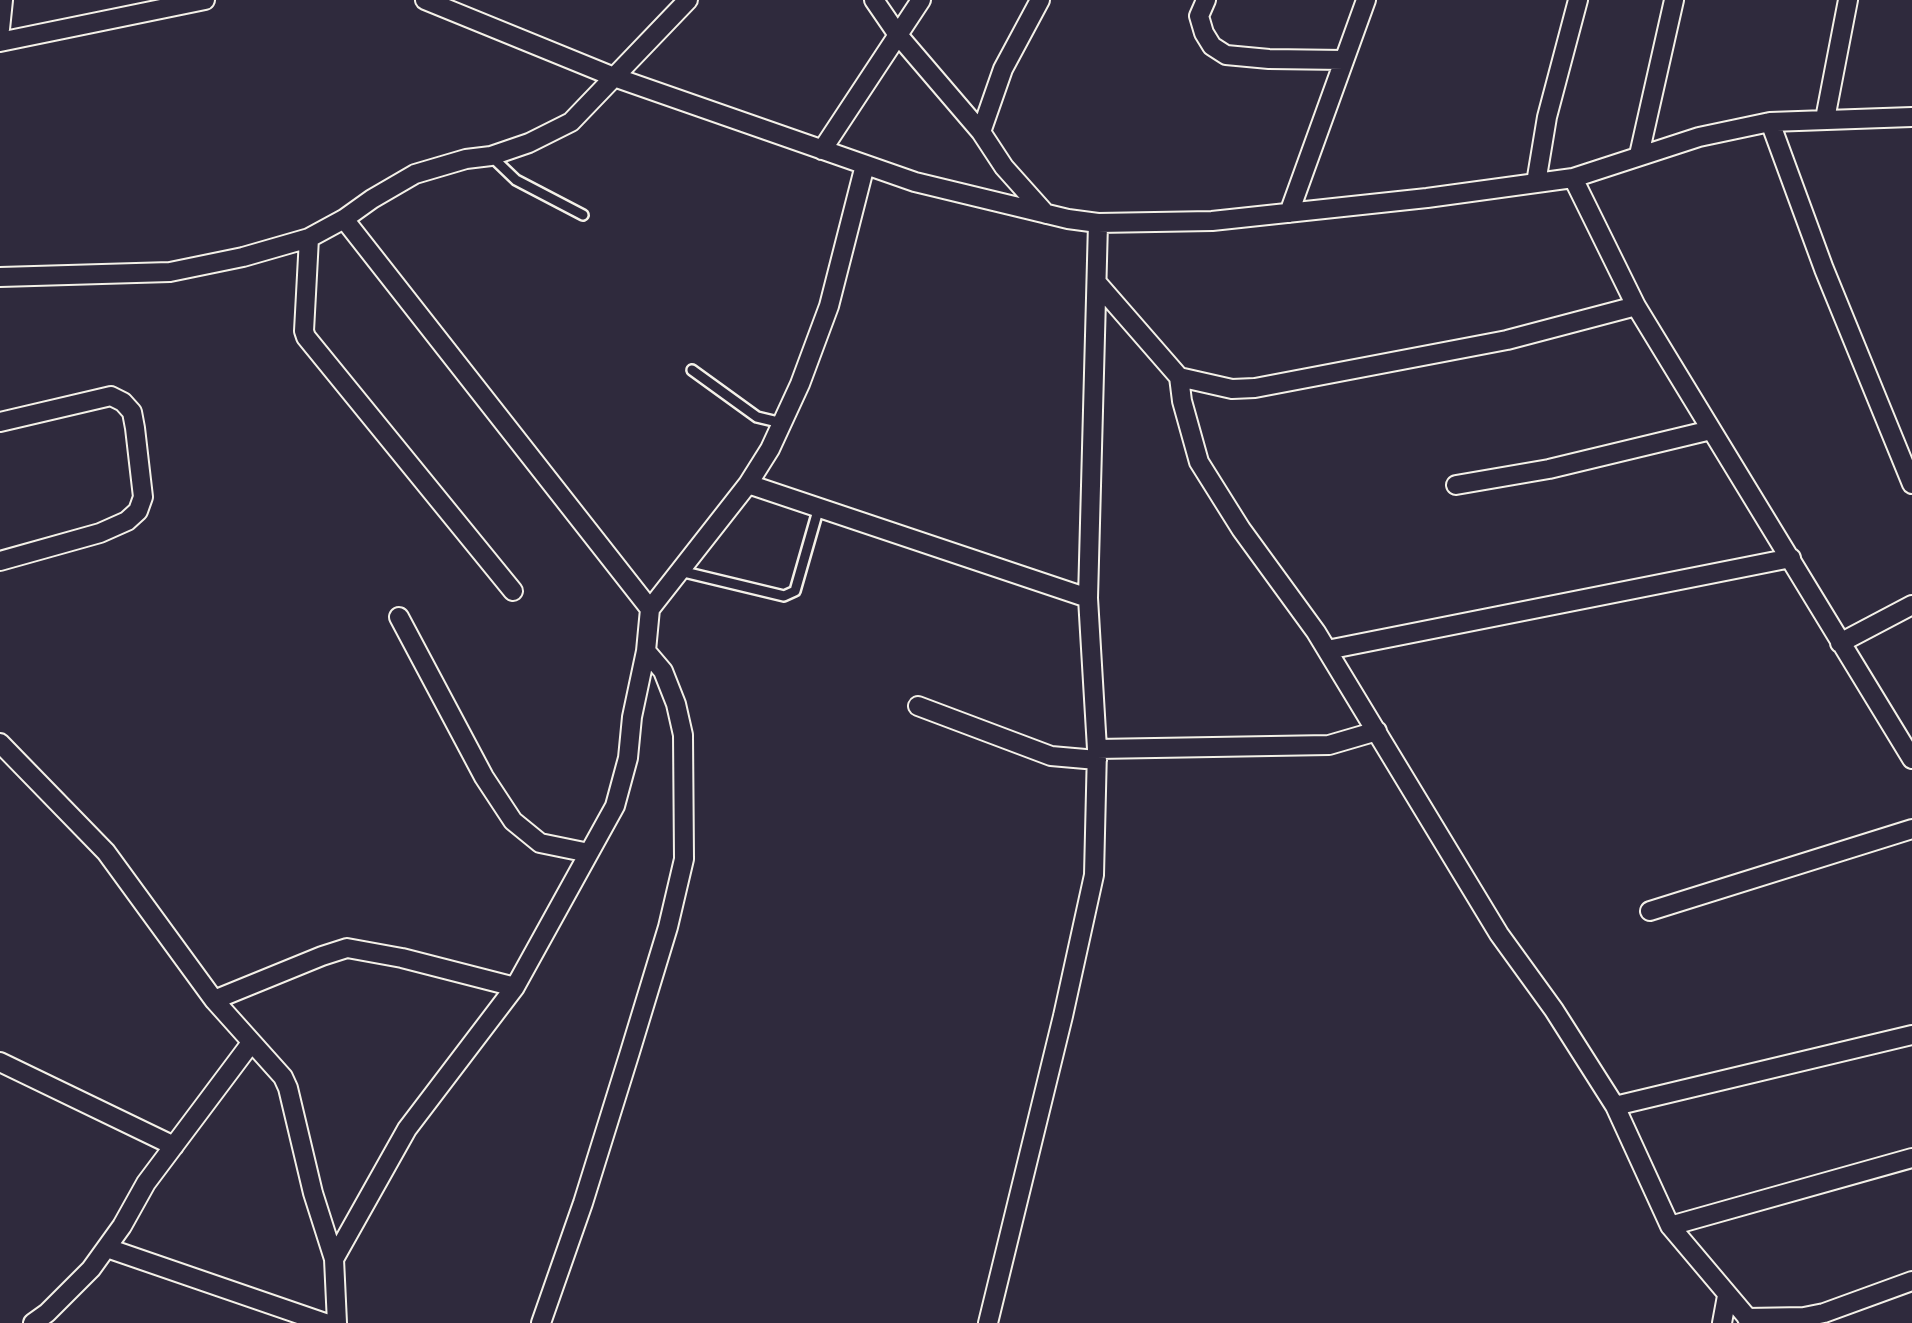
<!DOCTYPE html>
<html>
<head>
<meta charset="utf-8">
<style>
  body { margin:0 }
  canvas { display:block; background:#2f2a3d }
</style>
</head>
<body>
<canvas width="1912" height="1323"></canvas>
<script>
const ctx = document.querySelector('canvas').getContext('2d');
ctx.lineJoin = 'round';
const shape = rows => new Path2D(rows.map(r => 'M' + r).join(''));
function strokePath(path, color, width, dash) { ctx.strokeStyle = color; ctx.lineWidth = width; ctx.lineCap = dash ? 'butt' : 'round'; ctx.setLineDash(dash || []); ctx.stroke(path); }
const service = shape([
  [491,156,516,180,583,215],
  [692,370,757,417,782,423],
  [680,571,784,596,795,591,819,507]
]);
const minor = shape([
  [425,0,614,77,915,182,1068,219,1098,223,1212,221,1427,198,1573,178,1699,137,1770,122,1912,117],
  [874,0,898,35,981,132],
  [1040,0,1003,69,981,132,1004,167,1046,214],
  [1206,0,1199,16,1204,33,1212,46,1226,55,1269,59,1344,60],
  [0,29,3,0],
  [0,42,205,0],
  [1825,119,1848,0],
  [1770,122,1824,269,1912,484],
  [822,150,921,0],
  [1639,155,1674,0],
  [1573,178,1636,306,1912,759],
  [1536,183,1547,117,1578,0],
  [1289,213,1366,0],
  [344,219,650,609,748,484,770,449,800,384,829,306,865,165],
  [309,238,304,331,306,337,513,591],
  [0,277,170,272,243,257,309,238,344,219,372,199,415,174,466,159,491,156,529,143,571,122,688,0],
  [1098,284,1179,377,1232,389,1255,388,1507,340,1636,306],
  [1179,377,1182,401,1199,462,1241,529,1316,632,1499,934,1554,1010,1615,1106,1670,1226,1752,1323],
  [0,422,111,396,123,402,132,412,135,428,143,497,138,511,127,521,100,533,0,561],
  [748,484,1088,598],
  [1456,485,1549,469,1711,430],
  [399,617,484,777,513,821,540,843,589,853],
  [1840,643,1912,605],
  [1327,650,1791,558],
  [918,706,1051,756,1097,760],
  [0,743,106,852,214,1000,283,1077,288,1088,313,1193,334,1259],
  [1097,749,1329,745,1377,731],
  [1650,911,1912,829],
  [214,1000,322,956,347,948,402,958,515,987],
  [0,1062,174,1146],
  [1615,1106,1912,1035],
  [1670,1226,1912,1158],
  [107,1248,325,1323],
  [1747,1318,1804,1317,1824,1313,1912,1281],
  [33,1323,47,1313,91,1269,122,1226,146,1183,251,1043],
  [337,1323,334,1259,407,1129,515,987,615,806,628,758,632,717,646,651,650,609],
  [541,1323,583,1203,630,1052,668,927,684,859,683,735,676,704,663,671,646,651],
  [988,1323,1063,1016,1094,875,1097,749,1088,598,1098,223],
  [1722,1323,1727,1296]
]);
strokePath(service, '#f4f1e8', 14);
strokePath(minor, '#f4f1e8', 22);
strokePath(service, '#2f2a3d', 9);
strokePath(minor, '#2f2a3d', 18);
</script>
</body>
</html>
